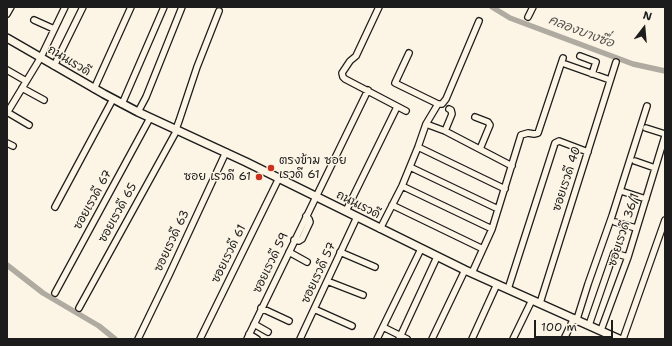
<!DOCTYPE html>
<html>
<head>
<meta charset="utf-8">
<style>
  body { margin:0 }
  #map { position:relative; width:672px; height:346px; overflow:hidden; background:#fcf5e5; font-family:"Shantell Sans",sans-serif }
  canvas { display:block }
  .frame { position:absolute; inset:0; border:8px solid #1c1c1c; pointer-events:none }
  .north { position:absolute; left:624px; top:8px; width:40px; height:40px; -webkit-text-stroke:3px #fcf5e5; paint-order:stroke; rotate:16deg; font-size:11px; font-weight:700; line-height:16px; text-align:center; color:#1c1c1c }
  .north::after { content:''; display:block; margin:auto; width:14px; height:18px; background:#1c1c1c; clip-path:polygon(50% 0,100% 100%,50% 72%,0 100%) }
  .scale { position:absolute; left:534px; top:320px; width:79px; height:18px; box-sizing:border-box; border:2px solid #1c1c1c; border-top:0; padding-left:5px; font-size:12px; line-height:14px; white-space:nowrap; color:#1c1c1c; -webkit-text-stroke:3px #fcf5e5; paint-order:stroke }
</style>
</head>
<body>
<div id="map">
<canvas width="672" height="346"></canvas>
<div class="frame"></div>
<div class="north">N</div>
<div class="scale">100 m</div>
</div>
<script>
const ctx = document.querySelector('canvas').getContext('2d');
ctx.lineJoin = 'round';
const shape = rows => new Path2D(rows.map(r => 'M' + r).join(''));
function strokePath(path, color, width, dash) { ctx.strokeStyle = color; ctx.lineWidth = width; ctx.lineCap = dash ? 'butt' : 'round'; ctx.setLineDash(dash || []); ctx.stroke(path); }
function label(font, color, halo, rows, align = 'center') {
  ctx.font = font + ' "Shantell Sans","Playpen Sans Thai",sans-serif'; ctx.lineWidth = 3; ctx.setLineDash([]); ctx.textBaseline = 'middle'; ctx.strokeStyle = halo; ctx.fillStyle = color; for (const [text, x, y, turn = 0] of rows) {
    ctx.save(); ctx.translate(x, y); ctx.rotate((+turn || 0) * Math.PI / 180); ctx.textAlign = isNaN(turn) ? turn : align; if (halo) ctx.strokeText(text, 0, 0); ctx.fillText(text, 0, 0); ctx.restore();
  }
}
strokePath(shape([
  [492,7,510,18,633,64,665,71],
  [7,265,43,293,99,326,115,339]
]), '#b0aba1', 5.5);
const minor = shape([
  [379,7,356,56,350,61,342,73,343,77,345,79,406,111],
  [7,14,11,7],
  [528,17,533,7],
  [34,20,54,29],
  [409,53,395,83,438,104,442,104,446,99,479,21],
  [580,56,596,62,592,74],
  [565,64,610,80],
  [54,66,83,7],
  [7,70,26,81],
  [22,88,44,100],
  [94,89,131,7],
  [122,104,164,7],
  [7,112,29,125],
  [138,112,146,97,182,7],
  [7,113,41,57,65,7],
  [475,117,488,122,490,125,480,149],
  [426,124,445,131,512,166],
  [646,128,665,134],
  [176,129,179,121,197,67,219,11],
  [445,131,452,114,451,110,449,109],
  [7,143,13,146],
  [418,147,505,189],
  [635,161,655,168],
  [410,167,498,209],
  [402,186,492,229],
  [624,192,646,199],
  [392,205,483,249],
  [55,207,113,99],
  [346,211,397,107],
  [615,222,636,228],
  [380,229,402,186,418,147,426,124,438,104],
  [294,240,299,241,302,239,310,222,309,219,306,216],
  [289,252,307,262],
  [340,252,375,267],
  [472,273,492,229,521,135,528,133,534,134,538,133,563,58],
  [327,281,363,295],
  [508,289,555,143,559,141,588,152],
  [55,293,150,118],
  [540,303,616,62],
  [79,308,177,130],
  [261,308,289,321],
  [314,309,352,326],
  [577,319,588,284,612,216,647,106],
  [254,324,268,332],
  [589,325,614,253,628,257],
  [383,327,407,339],
  [601,330,628,257,665,136],
  [249,334,257,339],
  [138,339,169,275,226,152],
  [200,339,279,178],
  [247,339,368,90],
  [300,339,357,217],
  [377,339,421,249],
  [399,339,437,257],
  [432,339,465,270],
  [472,339,497,284],
  [513,339,532,300],
  [564,339,574,318],
  [623,339,665,220]
]);
const tertiary = shape([
  [7,38,104,94,138,112,246,162,465,270,619,339]
]);
strokePath(minor, '#1c1c1c', 8);
strokePath(tertiary, '#1c1c1c', 10);
strokePath(minor, '#fcf5e5', 5.5);
strokePath(tertiary, '#fcf5e5', 7);
for (const [x, y, r, color] of [
  [271,168,4,"#c8321e"],
  [259,177,4,"#c8321e"]
]) { const dot = new Path2D(); dot.arc(x, y, r, 0, 2 * Math.PI); ctx.fillStyle = color; ctx.fill(dot); strokePath(dot, '#fcf5e5', 1.5); }
label('12px', '#1c1c1c', '#fcf5e5', [
  ["ถนนเรวดี",69,61,31],
  ["ซอยเรวดี 40",567,179,-72],
  ["ซอยเรวดี 67",93,200,-61],
  ["ถนนเรวดี",358,205,27],
  ["ซอยเรวดี 65",118,213,-61],
  ["ซอยเรวดี 36/1",624,230,-72],
  ["ซอยเรวดี 63",172,241,-65],
  ["ซอยเรวดี 61",229,254,-64],
  ["ซอยเรวดี 59",271,263,-64],
  ["ซอยเรวดี 57",319,273,-65]
]);
label('12px', '#1c1c1c', '#fcf5e5', [
  ["ตรงข้าม ซอย",279,161],
  ["เรวดี 61",279,175],
  ["ซอย เรวดี 61",251,177,"right"]
], 'left');
label('italic 13px', '#575551', '#fcf5e5', [
  ["คลองบางซื่อ",581,32,21]
]);
</script>
</body>
</html>
